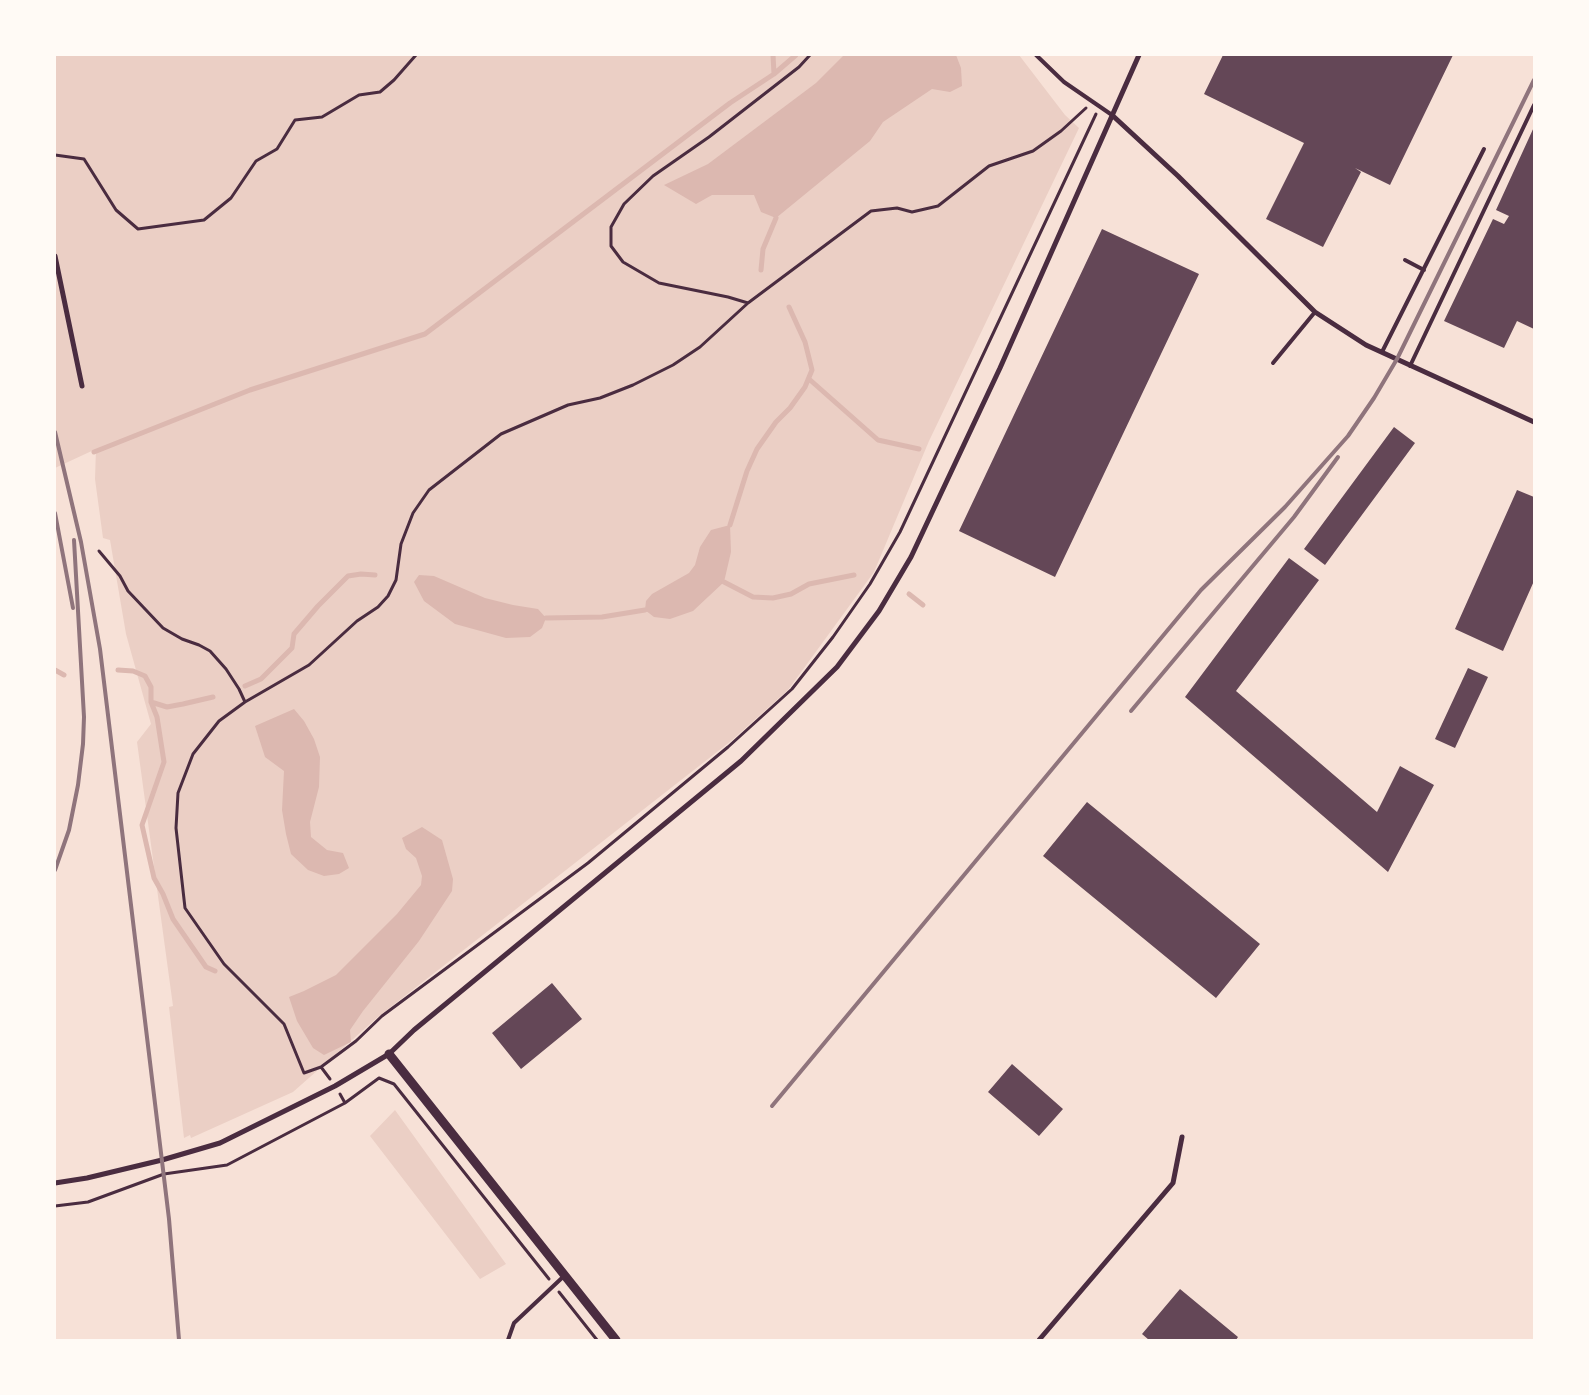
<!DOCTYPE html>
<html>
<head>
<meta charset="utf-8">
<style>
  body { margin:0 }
  #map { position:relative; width:1589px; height:1395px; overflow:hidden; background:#f7e1d7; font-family:"PT Sans",sans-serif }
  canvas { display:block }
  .frame { position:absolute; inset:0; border:56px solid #fffaf5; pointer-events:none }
</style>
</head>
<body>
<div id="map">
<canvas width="1589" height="1395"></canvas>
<div class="frame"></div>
</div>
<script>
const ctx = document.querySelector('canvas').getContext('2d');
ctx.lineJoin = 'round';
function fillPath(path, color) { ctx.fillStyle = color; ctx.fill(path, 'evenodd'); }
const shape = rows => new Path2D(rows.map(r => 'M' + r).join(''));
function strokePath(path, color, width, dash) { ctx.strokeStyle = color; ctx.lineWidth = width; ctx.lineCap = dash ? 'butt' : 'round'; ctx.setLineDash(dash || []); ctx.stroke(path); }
fillPath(shape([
  [55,55,1019,55,1065,115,1079,128,929,441,874,572,788,690,731,741,378,1017,293,1092,191,1138,190,1135,184,1138,169,1007,173,1006,137,742,151,724,126,634,110,540,103,538,95,479,96,449,55,468],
  [395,1110,506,1264,480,1279,370,1136]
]), '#ebcfc5');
fillPath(shape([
  [844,55,956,55,961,68,962,86,950,92,932,89,883,122,870,141,776,218,761,212,754,195,712,195,696,204,664,185,708,164,816,83],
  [730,525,731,552,724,582,693,611,670,619,654,617,645,610,646,601,652,594,689,573,695,565,700,547,711,530],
  [419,575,434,576,485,598,513,605,538,609,546,618,542,628,530,637,506,638,455,624,424,601,414,582],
  [294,709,304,721,314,739,320,757,319,787,310,822,311,837,327,850,343,853,349,868,339,874,324,876,308,870,291,854,286,834,282,810,284,771,265,757,255,726],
  [422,827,442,840,453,879,452,891,419,941,363,1011,350,1030,351,1042,324,1055,313,1048,297,1021,289,997,304,991,336,975,397,914,421,885,422,876,416,858,406,849,402,838]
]), '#dcb8b0');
strokePath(shape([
  [774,74,796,55],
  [761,270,763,249,776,218],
  [809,379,878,440,919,449],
  [94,452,250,390,425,334,730,103,774,74,773,55],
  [730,525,747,471,757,449,776,422,790,408,805,387,812,370,805,342,789,307],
  [724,582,753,597,773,598,791,594,809,584,854,575],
  [909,594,923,605],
  [546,618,602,617,645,610],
  [55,670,64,675],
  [118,670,133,671,145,676,151,687,151,702,167,707,183,704,213,697],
  [245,686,261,679,292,648,294,634,318,606,348,576,361,574,375,575],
  [151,702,157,717,164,762,142,825,154,878,163,894,173,919,206,967,215,971]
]), '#dcb8b0', 5);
fillPath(shape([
  [1223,55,1453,55,1390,185,1355,168,1361,172,1323,247,1266,219,1304,143,1204,94],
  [1534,127,1534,329,1517,321,1504,348,1444,321,1493,219,1504,224,1509,216,1496,210],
  [1102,229,1199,274,1055,577,959,531],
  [1394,427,1415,443,1325,565,1304,549],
  [1517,490,1534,497,1534,581,1503,651,1455,629],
  [1289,558,1319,580,1236,691,1377,812,1400,766,1434,785,1388,872,1185,697],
  [1468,668,1488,677,1455,748,1435,739],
  [1087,802,1260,944,1216,998,1043,856],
  [552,983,582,1019,521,1069,492,1033],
  [1012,1064,1063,1109,1039,1136,988,1092],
  [1180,1289,1238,1337,1236,1340,1149,1340,1142,1334]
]), '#644757');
strokePath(shape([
  [1086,108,1061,131,1033,151,989,166,938,206,912,212,897,208,871,211,748,303,700,347,673,365,633,385,600,398,568,405,501,434,429,490,413,513,401,544,396,580,388,596,378,607,357,621,309,665,245,702,219,721,193,754,178,793,176,828,185,908,224,964,284,1024,304,1073,321,1067,356,1041,382,1016,588,863,728,747,792,689,833,637,870,584,900,532,1096,114],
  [55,155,84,159,116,210,138,229,204,220,231,198,256,161,277,149,295,120,322,117,359,95,380,92,394,80,416,55],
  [748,303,728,297,659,283,623,262,611,246,611,227,624,204,653,176,709,137,799,67,810,55],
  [99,551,120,576,128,591,163,628,182,639,199,645,210,651,226,669,239,689,245,702],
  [321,1067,330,1079],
  [345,1103,379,1078,394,1084,549,1279],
  [55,1206,88,1202,164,1174,227,1165,345,1103,340,1094],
  [559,1292,597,1340]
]), '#4a2c40', 3);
strokePath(shape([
  [1036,55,1064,82,1112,115],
  [1405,260,1424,270],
  [1382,352,1484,149],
  [1273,363,1315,312],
  [1410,366,1534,105],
  [508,1340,514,1323,564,1276]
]), '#4a2c40', 4);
strokePath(shape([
  [1112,115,1178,176,1315,312,1366,345,1534,422],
  [55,256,82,386],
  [55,1183,87,1178,162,1160,220,1143,335,1086,389,1054,414,1030,741,761,837,667,879,611,911,557,1000,368,1139,55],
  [1039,1340,1173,1183,1182,1137]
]), '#4a2c40', 5);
strokePath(shape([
  [389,1054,616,1340]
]), '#4a2c40', 9);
strokePath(shape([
  [55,432,81,542,100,649,169,1219,179,1340],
  [55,513,73,608],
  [1131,711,1294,517,1338,457],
  [55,870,69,830,78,785,83,744,84,717,74,540],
  [772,1106,1201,590,1285,507,1348,436,1374,398,1397,359,1534,80]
]), '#8f747c', 4);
</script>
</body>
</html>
